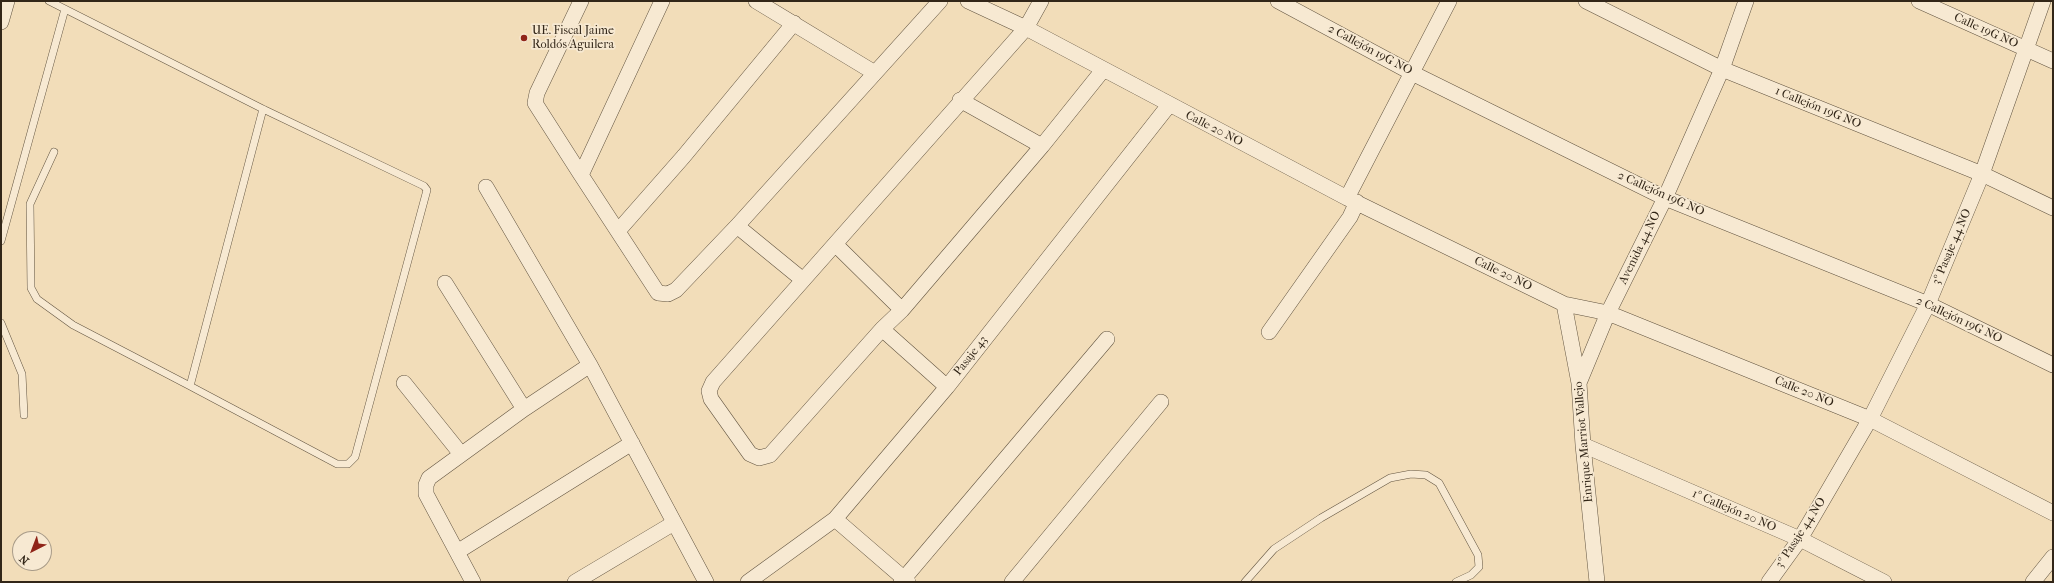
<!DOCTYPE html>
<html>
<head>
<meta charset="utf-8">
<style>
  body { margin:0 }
  #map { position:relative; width:2054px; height:583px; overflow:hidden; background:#f2ddb9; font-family:"IM FELL French Canon",serif }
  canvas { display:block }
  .frame { position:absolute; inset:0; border:2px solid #322618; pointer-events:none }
  .north { position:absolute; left:12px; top:531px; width:40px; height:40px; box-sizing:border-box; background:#f7e9d2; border:1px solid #a89b88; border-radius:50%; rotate:222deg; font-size:11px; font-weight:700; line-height:16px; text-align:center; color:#322618 }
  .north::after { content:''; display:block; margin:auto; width:14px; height:18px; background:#8f2418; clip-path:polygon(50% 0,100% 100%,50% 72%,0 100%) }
</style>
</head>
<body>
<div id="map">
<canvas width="2054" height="583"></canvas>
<div class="frame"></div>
<div class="north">N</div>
</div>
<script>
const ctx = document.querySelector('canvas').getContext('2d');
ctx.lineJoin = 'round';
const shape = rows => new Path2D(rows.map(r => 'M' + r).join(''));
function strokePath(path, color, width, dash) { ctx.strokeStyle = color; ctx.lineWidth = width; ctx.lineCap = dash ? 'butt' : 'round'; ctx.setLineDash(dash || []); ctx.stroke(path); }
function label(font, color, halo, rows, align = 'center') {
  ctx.font = font + ' "IM FELL French Canon",serif'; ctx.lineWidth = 3.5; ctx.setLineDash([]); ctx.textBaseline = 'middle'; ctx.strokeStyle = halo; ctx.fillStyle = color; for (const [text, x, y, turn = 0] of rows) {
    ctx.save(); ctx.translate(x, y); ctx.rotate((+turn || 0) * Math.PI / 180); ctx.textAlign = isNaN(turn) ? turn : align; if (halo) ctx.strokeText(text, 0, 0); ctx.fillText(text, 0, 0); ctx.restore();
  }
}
const lane = shape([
  [49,1,263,109,424,186,427,190,355,457,348,464,337,464,190,386,263,109],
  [54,152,30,204,31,288,37,299,73,325,190,386],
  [1,241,65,9],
  [1,323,22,374,24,415],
  [1245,582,1274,549,1321,518,1390,478,1411,474,1426,475,1439,483,1478,555,1479,567,1471,575,1456,582]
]);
const street = shape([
  [662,1,581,175,658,293,668,294,676,290,737,226,940,1],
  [756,1,875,73],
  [968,1,1026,28,1347,198,1564,304,1608,313,1870,419,2053,513],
  [1041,1,1026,28,713,382,709,391,711,399,750,454,759,458,770,455,882,329,902,310,1042,146,1103,70],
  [1278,1,1412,73,1665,198,1928,304,2053,365],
  [1586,1,1722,69,1982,174,2053,208],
  [1919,1,2053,61],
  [1,22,7,1],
  [960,100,1042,146],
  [581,175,535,103,537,93,581,1],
  [486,187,590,365,706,582],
  [1347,198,1449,1],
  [737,226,803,280],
  [618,231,684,156,794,23],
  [835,244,902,310],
  [445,283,524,409],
  [1564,304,1579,383,1583,445,1597,582],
  [882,329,947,387],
  [1269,332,1350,217,1357,202],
  [404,383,461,454],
  [1579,383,1608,313,1665,198,1722,69,1746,1],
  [1583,445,1800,539,1884,582],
  [835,519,908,582],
  [457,552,632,443],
  [473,582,426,494,426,485,429,478,524,409,590,365],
  [575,582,674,523],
  [748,582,835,519,947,387,1169,105],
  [901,582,1107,339],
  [1012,582,1161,402],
  [1769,582,1800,539,1870,419,1928,304,1982,174,2043,1],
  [2033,582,2053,557]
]);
strokePath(lane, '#625440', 8);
strokePath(street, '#625440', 16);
strokePath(lane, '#f7e9d2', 7);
strokePath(street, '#f7e9d2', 15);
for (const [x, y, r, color] of [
  [524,38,4,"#8f2418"]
]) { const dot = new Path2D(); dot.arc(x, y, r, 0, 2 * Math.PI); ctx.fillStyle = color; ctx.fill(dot); strokePath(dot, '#f7e9d2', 1.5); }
label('12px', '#322618', '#f7e9d2', [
  ["UE. Fiscal Jaime",532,31],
  ["Roldós Aguilera",532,45]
], 'left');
label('12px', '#322618', '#f7e9d2', [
  ["Calle 19G NO",1986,31,24],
  ["2 Callejón 19G NO",1370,50,28],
  ["1 Callejón 19G NO",1818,108,22],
  ["Calle 20 NO",1214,129,27],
  ["2 Callejón 19G NO",1661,194,24],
  ["3º Pasaje 44 NO",1952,247,-67],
  ["Avenida 44 NO",1640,248,-64],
  ["Calle 20 NO",1503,274,26],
  ["2 Callejón 19G NO",1959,320,25],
  ["Pasaje 43",971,356,-52],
  ["Calle 20 NO",1804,392,22],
  ["Enrique Marriot Vallejo",1584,442,-95],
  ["1º Callejón 20 NO",1734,511,23],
  ["3º Pasaje 44 NO",1801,533,-57]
]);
</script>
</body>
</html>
